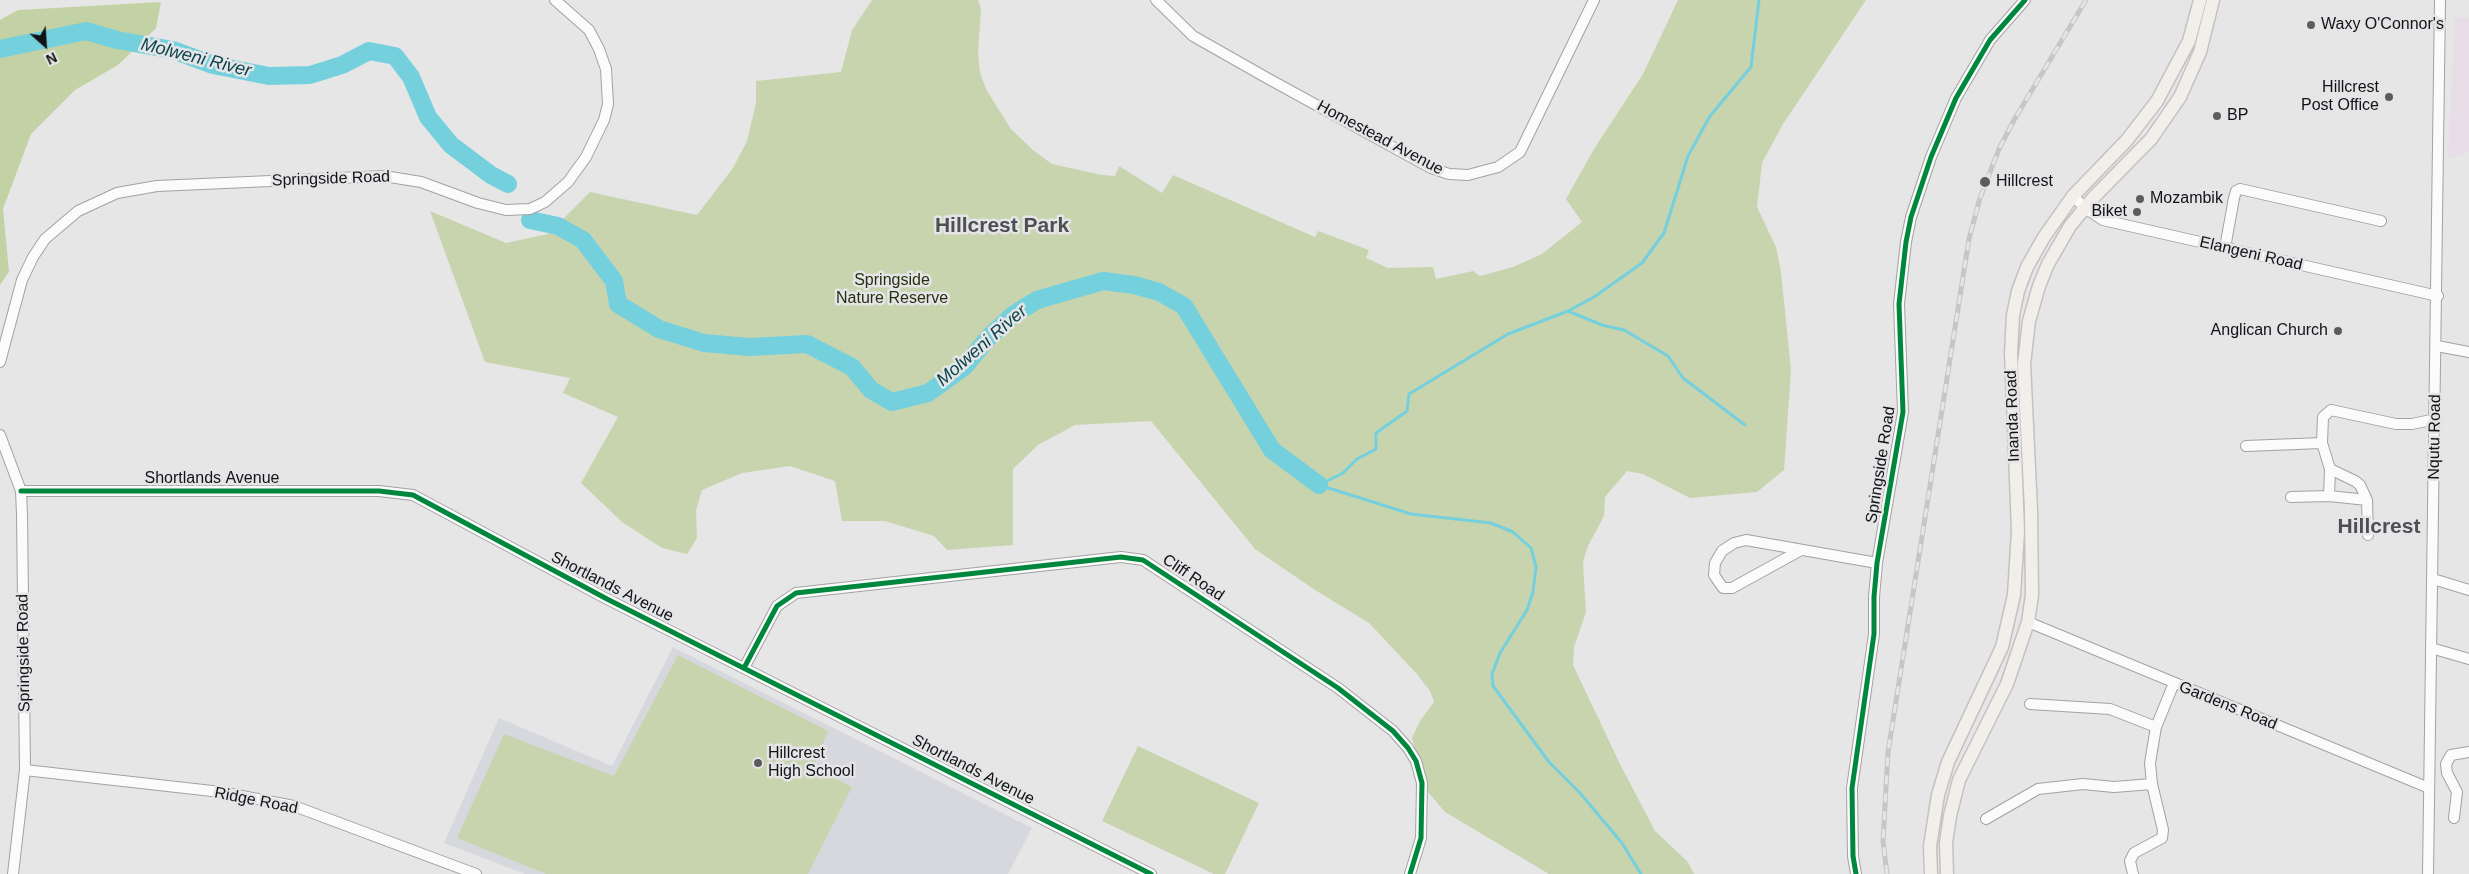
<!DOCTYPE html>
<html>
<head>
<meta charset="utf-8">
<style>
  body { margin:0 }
  #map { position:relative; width:2469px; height:874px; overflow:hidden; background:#e6e6e7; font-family:Arial,sans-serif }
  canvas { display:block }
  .north { position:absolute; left:20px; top:20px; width:50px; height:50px; -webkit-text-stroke:4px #e5e5e8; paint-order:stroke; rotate:154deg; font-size:14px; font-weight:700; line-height:20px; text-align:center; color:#111213 }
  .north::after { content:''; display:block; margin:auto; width:18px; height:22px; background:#111213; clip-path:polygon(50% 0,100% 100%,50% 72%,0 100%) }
</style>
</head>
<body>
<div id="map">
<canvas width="2469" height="874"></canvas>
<div class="north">N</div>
</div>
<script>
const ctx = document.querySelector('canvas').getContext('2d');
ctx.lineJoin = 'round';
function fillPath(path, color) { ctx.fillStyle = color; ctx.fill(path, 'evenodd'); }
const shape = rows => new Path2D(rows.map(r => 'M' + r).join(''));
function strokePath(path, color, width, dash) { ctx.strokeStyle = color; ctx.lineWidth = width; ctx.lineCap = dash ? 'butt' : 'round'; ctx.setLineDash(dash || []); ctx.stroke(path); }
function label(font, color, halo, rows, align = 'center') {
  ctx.font = font + ' Arial,sans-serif'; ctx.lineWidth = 5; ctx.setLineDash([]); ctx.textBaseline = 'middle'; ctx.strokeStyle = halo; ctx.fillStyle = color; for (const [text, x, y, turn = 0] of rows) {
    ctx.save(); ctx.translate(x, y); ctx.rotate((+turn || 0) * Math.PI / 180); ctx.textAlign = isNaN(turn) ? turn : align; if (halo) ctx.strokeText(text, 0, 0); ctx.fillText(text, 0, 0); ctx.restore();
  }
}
fillPath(shape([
  [673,647,1032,828,1008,874,525,874,444,843,499,718,612,766]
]), '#d7d8de');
fillPath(shape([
  [2455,18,2469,18,2469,152,2448,159]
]), '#e8dde6');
fillPath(shape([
  [872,0,978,0,981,9,978,52,980,73,987,91,1011,129,1033,150,1052,164,1102,175,1115,176,1119,166,1162,193,1173,175,1315,237,1318,231,1369,250,1366,258,1388,268,1433,267,1436,279,1473,271,1480,276,1513,267,1542,254,1582,222,1566,199,1594,149,1643,74,1678,0,1866,0,1783,124,1762,163,1757,207,1776,247,1781,272,1791,370,1784,470,1757,492,1690,498,1643,474,1627,471,1605,497,1604,516,1588,546,1583,562,1586,612,1574,647,1573,665,1620,764,1655,831,1688,862,1694,874,1549,874,1445,812,1428,792,1412,738,1420,721,1434,702,1430,691,1416,673,1369,623,1315,590,1255,549,1151,421,1075,425,1038,445,1013,469,1013,545,947,550,934,536,885,521,842,521,835,481,790,466,742,473,702,490,696,510,697,538,687,554,662,548,622,522,581,483,618,417,563,393,570,378,485,362,430,211,506,243,548,234,590,192,697,215,733,168,747,141,756,103,756,81,841,72,852,30],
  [678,655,828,731,813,768,852,787,808,874,546,874,457,838,504,734,614,776],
  [1138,746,1259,803,1225,874,1214,874,1102,821]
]), '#c8d4ae');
fillPath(shape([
  [161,2,156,28,118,65,75,90,31,134,3,209,9,272,0,285,0,20,18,10]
]), '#c3d2a4');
strokePath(shape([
  [1568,311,1602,325,1624,330,1668,356,1683,378,1745,425],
  [1319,485,1343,473,1357,459,1376,449,1376,433,1407,411,1409,394,1508,334,1568,311,1594,297,1642,263,1664,233,1688,156,1710,116,1751,67,1759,0],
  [1319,485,1411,514,1491,523,1513,532,1531,548,1536,567,1533,592,1527,610,1500,653,1492,674,1493,686,1549,762,1580,793,1622,843,1641,874]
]), '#74d0dd', 3);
strokePath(shape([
  [0,49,86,31,117,40,173,50,213,65,269,76,310,75,342,65,369,51,395,56,411,77,428,117,451,145,491,175,508,184],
  [530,220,558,226,583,240,614,281,618,304,659,329,704,343,749,347,807,344,852,367,871,390,892,402,928,393,964,367,989,337,1013,315,1037,300,1103,281,1134,285,1159,292,1184,306,1272,450,1319,485]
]), '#74d0dd', 18);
const minor = shape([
  [1156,0,1193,36,1267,78,1431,168,1449,174,1468,175,1498,167,1520,152,1594,0],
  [2073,196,2085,208,2103,220,2438,296],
  [2225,248,2234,198,2236,191,2240,189,2381,221],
  [2437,346,2469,352],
  [0,362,22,280,33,257,45,239,78,211,117,193,157,186,384,176,421,182,478,203,506,210,530,209,545,202,568,182,586,157,604,120,608,104,606,69,599,49,589,30,555,0],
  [0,435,21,491,22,514,25,770,13,874],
  [2322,443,2330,469,2329,496],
  [2246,446,2322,443,2323,417,2331,410,2396,424,2412,424,2436,419],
  [2330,469,2355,481,2360,485,2367,500,2368,535],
  [21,491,379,491,413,495,607,599,1151,874],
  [2291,497,2329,496,2367,500],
  [1801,550,1732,588,1723,588,1714,575,1715,563,1722,551,1734,543,1746,540,1877,563],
  [2433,579,2469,590],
  [2028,622,2429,788],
  [2431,648,2469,659],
  [744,668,777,606,796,593,1121,557,1143,560,1338,688,1393,731,1408,748,1416,761,1422,783,1421,838,1410,874],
  [2030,704,2110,709,2156,727],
  [25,770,221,792,294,806,476,874],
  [2454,818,2457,792,2447,773,2446,764,2451,755,2469,752],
  [1986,819,2038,789,2083,784,2114,787,2152,784],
  [1856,874,1853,856,1852,788,1874,634,1874,597,1877,563,1903,412,1899,304,1906,242,1911,217,1931,157,1956,98,1990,40,2025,0],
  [2133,874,2130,861,2134,853,2162,838,2163,830,2152,784,2150,763,2156,727,2174,683],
  [2428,874,2440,0]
]);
const major = shape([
  [1931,874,1930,846,1938,795,1948,762,2002,647,2014,595,2018,531,2011,353,2013,315,2018,291,2027,267,2044,237,2073,196,2127,140,2157,101,2189,41,2200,0],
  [1947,874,1946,843,1950,816,1959,780,2007,684,2028,622,2032,595,2031,510,2024,364,2029,321,2039,286,2048,264,2070,226,2093,198,2151,139,2180,97,2200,52,2213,0]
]);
strokePath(minor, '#a2a2a3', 12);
strokePath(major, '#c2c2c2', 15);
strokePath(minor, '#fbfbfb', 10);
strokePath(major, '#f2eee9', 12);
const rail = shape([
  [1887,874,1883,841,1888,752,1969,239,1980,198,1999,149,2014,120,2086,0]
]);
strokePath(rail, '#c6c6c7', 5);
strokePath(rail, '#e5e5e8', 3, [9]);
strokePath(shape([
  [21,491,379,491,413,495,607,599,1151,874],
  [744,668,777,606,796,593,1121,557,1143,560,1338,688,1393,731,1408,748,1416,761,1422,783,1421,838,1410,874],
  [1856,874,1853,856,1852,788,1874,634,1874,597,1877,563,1903,412,1899,304,1906,242,1911,217,1931,157,1956,98,1990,40,2025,0]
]), '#00873e', 5);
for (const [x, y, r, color] of [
  [2311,25,5,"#5c5c5d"],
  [2389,97,5,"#5c5c5d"],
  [2217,116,5,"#5c5c5d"],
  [1985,182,6,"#5c5c5d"],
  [2140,199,5,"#5c5c5d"],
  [2137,212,5,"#5c5c5d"],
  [2338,331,5,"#5c5c5d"],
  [758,763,5,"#5c5c5d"]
]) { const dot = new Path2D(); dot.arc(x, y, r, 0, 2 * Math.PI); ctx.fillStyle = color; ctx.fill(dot); strokePath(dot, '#e5e5e8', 2); }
label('16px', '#111213', '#e5e5e8', [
  ["Waxy O'Connor's",2321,25],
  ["Hillcrest",2379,88,"right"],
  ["Post Office",2379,106,"right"],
  ["BP",2227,116],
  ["Hillcrest",1996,182],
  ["Mozambik",2150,199],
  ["Biket",2127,212,"right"],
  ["Anglican Church",2328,331,"right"],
  ["Hillcrest",768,754],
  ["High School",768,772]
], 'left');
label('16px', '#111213', '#e5e5e8', [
  ["Homestead Avenue",1380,138,28],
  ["Springside Road",331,179,-2],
  ["Elangeni Road",2251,254,13],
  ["Inanda Road",2013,416,-92],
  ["Nqutu Road",2435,437,-89],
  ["Springside Road",1881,465,-81],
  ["Shortlands Avenue",212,479],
  ["Cliff Road",1193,578,34],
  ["Shortlands Avenue",612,587,27],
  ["Springside Road",24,653,-91],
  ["Gardens Road",2228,706,22],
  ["Shortlands Avenue",973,770,27],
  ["Ridge Road",256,801,11]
]);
label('16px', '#27300d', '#e5e5e8', [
  ["Springside",892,281],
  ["Nature Reserve",892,299]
]);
label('italic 18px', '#0a454d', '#e5e5e8', [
  ["Molweni River",196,58,14],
  ["Molweni River",982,346,-41]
]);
label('bold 21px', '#4e4f51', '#e5e5e8', [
  ["Hillcrest Park",1002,226],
  ["Hillcrest",2379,527]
]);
</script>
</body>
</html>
